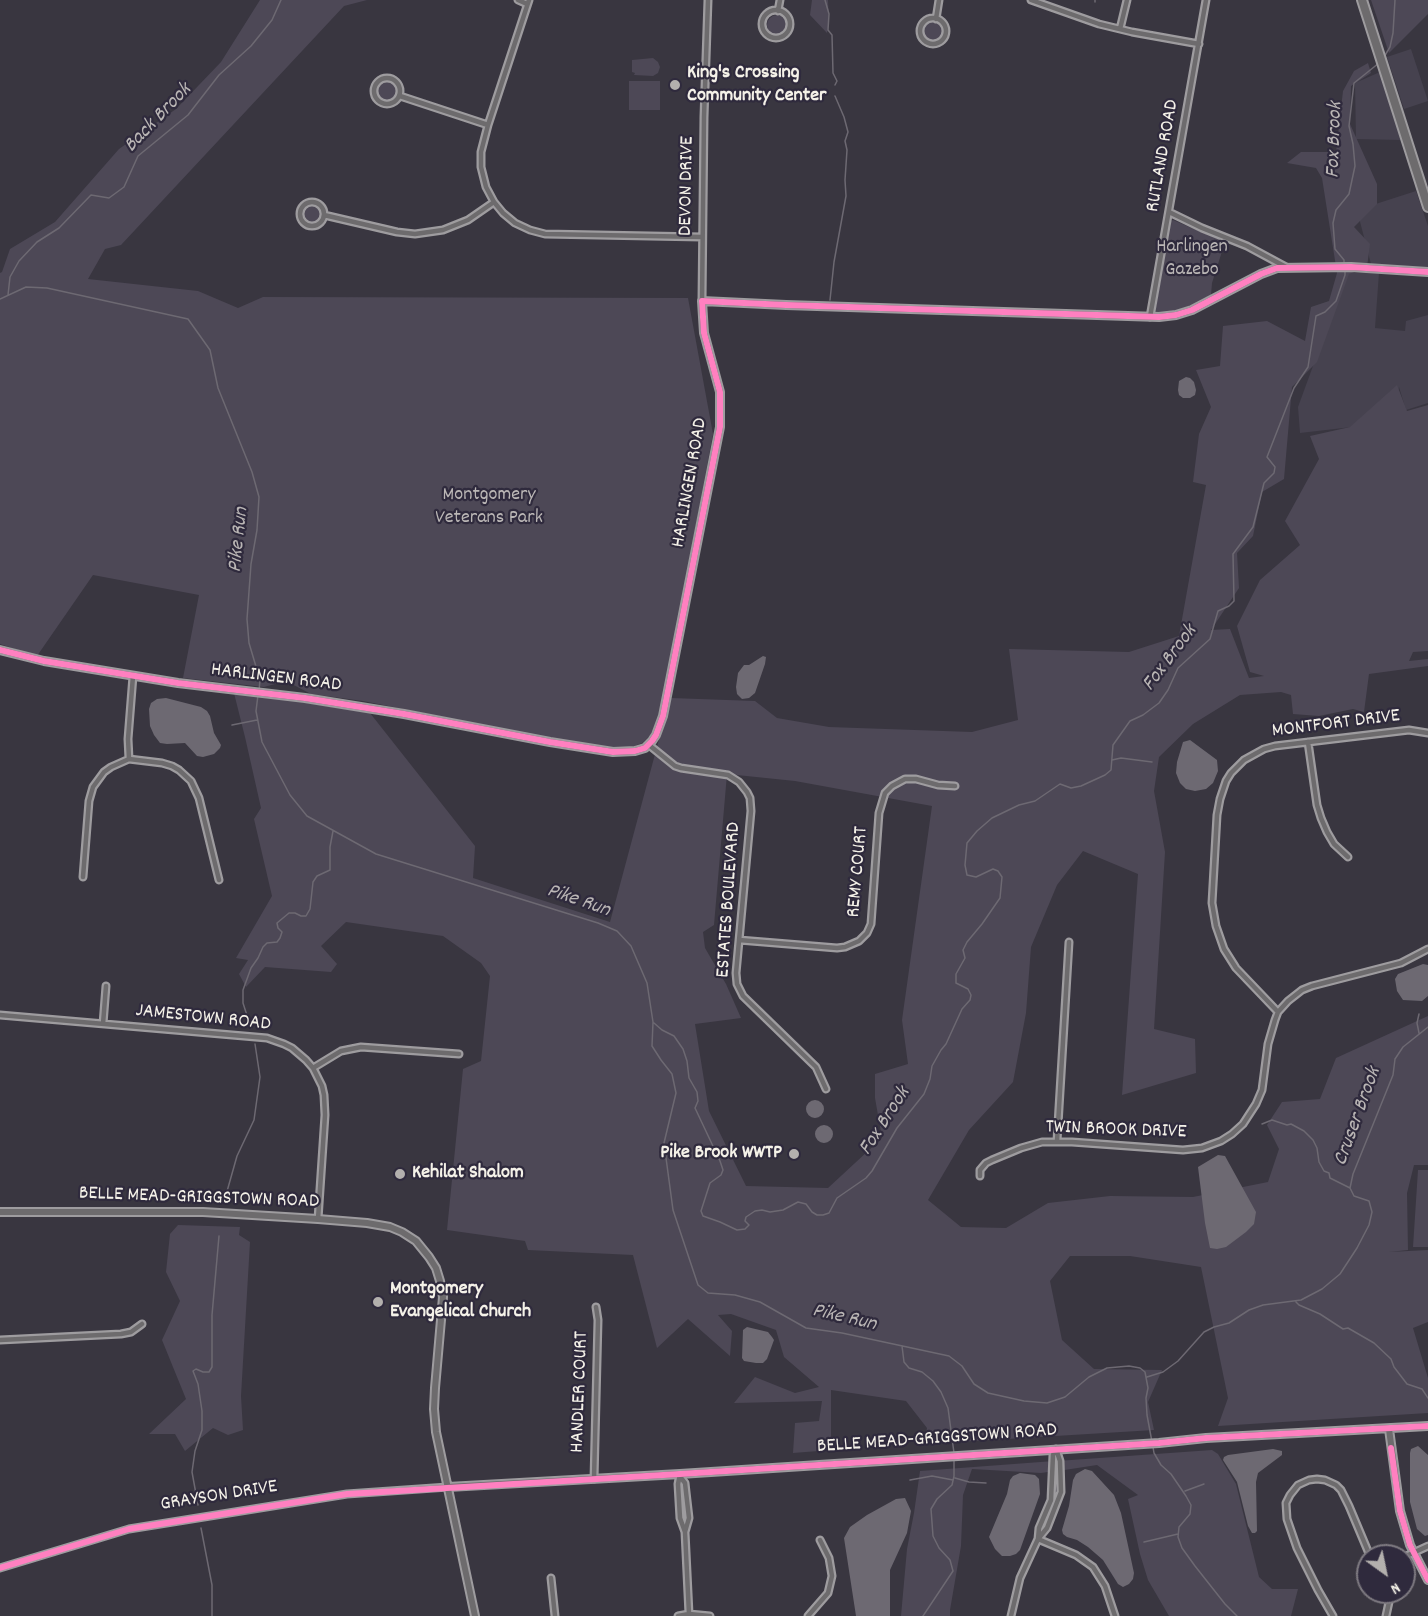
<!DOCTYPE html>
<html>
<head>
<meta charset="utf-8">
<style>
  body { margin:0 }
  #map { position:relative; width:1428px; height:1616px; overflow:hidden; background:#393640; font-family:Dekko,sans-serif }
  canvas { display:block }
  .north { position:absolute; left:1356px; top:1544px; width:60px; height:60px; box-sizing:border-box; background:#2f2a3d; border:2px solid #7e7a81; border-radius:50%; rotate:147deg; font-size:16px; font-weight:700; line-height:24px; text-align:center; color:#f4f1e8 }
  .north::after { content:''; display:block; margin:auto; width:21px; height:27px; background:#b3b0ad; clip-path:polygon(50% 0,100% 100%,50% 72%,0 100%) }
</style>
</head>
<body>
<div id="map">
<canvas width="1428" height="1616"></canvas>
<div class="north">N</div>
</div>
<script>
const ctx = document.querySelector('canvas').getContext('2d');
ctx.lineJoin = 'round';
function fillPath(path, color) { ctx.fillStyle = color; ctx.fill(path, 'evenodd'); }
const shape = rows => new Path2D(rows.map(r => 'M' + r).join(''));
function strokePath(path, color, width, dash) { ctx.strokeStyle = color; ctx.lineWidth = width; ctx.lineCap = dash ? 'butt' : 'round'; ctx.setLineDash(dash || []); ctx.stroke(path); }
function label(font, color, halo, rows, align = 'center') {
  ctx.font = font + ' Dekko,sans-serif'; ctx.lineWidth = 4.5; ctx.setLineDash([]); ctx.textBaseline = 'middle'; ctx.strokeStyle = halo; ctx.fillStyle = color; for (const [text, x, y, turn = 0] of rows) {
    ctx.save(); ctx.translate(x, y); ctx.rotate((+turn || 0) * Math.PI / 180); ctx.textAlign = isNaN(turn) ? turn : align; if (halo) ctx.strokeText(text, 0, 0); ctx.fillText(text, 0, 0); ctx.restore();
  }
}
fillPath(shape([
  [1411,49,1428,101,1404,109,1387,57],
  [1380,72,1401,140,1356,139,1355,83],
  [1416,191,1428,226,1428,268,1371,264,1357,210],
  [1347,273,1379,273,1375,328,1405,331,1406,321,1428,315,1428,403,1406,410,1399,387,1395,422,1300,433,1298,407]
]), '#46424f');
fillPath(shape([
  [260,0,367,0,344,6,121,245,105,249,88,279,198,291,238,308,263,297,688,298,713,434,662,706,656,725,650,736,642,743,632,747,617,748,549,738,363,701,311,694,286,681,264,687,183,678,199,595,93,575,37,656,26,654,24,652,0,644,0,273,2,272,10,249,55,222,119,149,176,109,221,62],
  [812,0,828,0,829,24,827,33,810,15],
  [1371,0,1428,0,1428,14,1389,53],
  '767 25a10 10 0 1 1 20 0a10 10 0 1 1-20 0Z',
  '924 31a10 10 0 1 1 20 0a10 10 0 1 1-20 0Z',
  [653,58,658,62,660,67,658,73,653,76,634,75,635,73,632,72,632,60],
  [1368,63,1371,73,1351,86,1350,124,1377,184,1377,204,1354,227,1370,244,1367,267,1349,274,1317,362,1292,387,1284,479,1262,492,1253,536,1237,553,1239,588,1211,630,1230,629,1249,678,1264,676,1250,672,1237,626,1260,580,1300,545,1285,521,1319,459,1310,436,1350,427,1397,385,1407,411,1428,405,1428,651,1413,652,1409,661,1428,659,1428,666,1369,674,1364,712,1353,709,1319,716,1293,714,1291,695,1281,692,1240,695,1193,724,1159,757,1154,791,1165,852,1154,1029,1195,1039,1196,1073,1122,1095,1138,874,1083,851,1057,885,1031,947,1026,1013,1013,1082,969,1130,928,1200,961,1227,1006,1228,1048,1203,1110,1196,1193,1197,1268,1182,1279,1149,1267,1125,1282,1102,1320,1099,1336,1058,1428,1016,1428,1165,1414,1165,1407,1193,1408,1250,1389,1252,1428,1250,1428,1322,1413,1328,1428,1378,1428,1413,1218,1426,1228,1398,1201,1267,1130,1256,1070,1256,1050,1281,1062,1340,1094,1369,1162,1370,1148,1402,1154,1430,924,1444,927,1428,906,1401,831,1390,831,1450,793,1453,795,1423,819,1421,822,1401,734,1403,755,1377,795,1393,819,1387,784,1357,776,1330,731,1314,718,1315,732,1331,730,1356,688,1319,657,1348,633,1255,528,1250,525,1241,447,1230,463,1069,481,1061,490,976,481,963,443,936,346,922,321,946,337,964,331,972,265,967,246,987,239,974,248,960,236,958,272,896,254,819,261,808,245,737,234,693,263,696,370,713,475,846,473,878,610,922,658,743,669,709,671,698,755,701,777,718,829,727,972,732,1018,720,1009,649,1129,652,1179,636,1206,485,1193,482,1199,434,1211,407,1196,370,1220,366,1223,326,1267,321,1305,341,1311,307,1329,301,1337,273,1322,178,1316,168,1287,163,1301,152,1336,152,1343,91,1354,71],
  [727,774,795,781,932,806,902,1020,908,1064,875,1074,875,1098,882,1138,828,1188,746,1186,709,1111,695,1024,741,1018,726,984,705,948,703,932,714,925],
  [629,81,660,81,660,110,629,110],
  '378 92a10 10 0 1 1 20 0a10 10 0 1 1-20 0Z',
  '304 215a9 9 0 1 1 18 0a9 9 0 1 1-18 0Z',
  [1173,220,1225,242,1212,283,1211,295,1186,308,1176,311,1155,313,1171,221],
  [1418,1170,1428,1170,1428,1247,1413,1247],
  [178,1225,240,1227,239,1235,250,1242,241,1396,243,1430,228,1435,213,1428,185,1451,175,1434,149,1434,186,1399,162,1340,180,1301,166,1272,170,1234],
  [1212,1450,1218,1454,1236,1484,1259,1577,1272,1589,1298,1589,1291,1616,1169,1616,1148,1580,1140,1554,1128,1499,1138,1495,1097,1465,1058,1471,1058,1485,1055,1501,1044,1526,1043,1524,1053,1498,1055,1471,1041,1473,972,1469,963,1495,961,1546,950,1610,950,1616,901,1616,907,1549,914,1513,920,1471,1054,1461,1056,1459,1057,1461]
]), '#4d4856');
fillPath(shape([
  [1186,377,1190,378,1194,382,1196,390,1195,395,1190,398,1183,398,1179,395,1178,390,1179,381],
  [763,656,766,657,765,664,755,693,749,698,742,699,737,694,736,687,738,673,744,665,749,665],
  [166,698,201,707,207,711,210,716,214,733,221,745,220,748,214,754,203,757,197,756,185,743,167,744,160,743,154,735,150,726,149,709,151,703,157,699],
  [1190,740,1217,760,1218,771,1213,783,1206,789,1195,791,1186,789,1180,783,1176,773,1177,762,1183,742],
  [1423,964,1428,965,1428,996,1422,1001,1403,1000,1397,991,1395,979,1398,974],
  '806 1109a9 9 0 1 1 18 0a9 9 0 1 1-18 0Z',
  '815 1134a9 9 0 1 1 18 0a9 9 0 1 1-18 0Z',
  [1218,1155,1225,1156,1256,1212,1254,1224,1246,1232,1226,1247,1217,1249,1210,1248,1205,1223,1198,1167],
  [747,1327,768,1332,772,1337,774,1340,767,1359,763,1363,756,1363,744,1361,742,1358,743,1330],
  [1418,1446,1428,1455,1428,1535,1425,1536,1417,1529,1410,1502,1410,1453,1411,1449],
  [1273,1449,1282,1451,1282,1455,1258,1473,1256,1482,1257,1531,1255,1533,1252,1533,1248,1526,1237,1482,1223,1460,1224,1457,1228,1455],
  [1085,1469,1092,1471,1114,1495,1121,1513,1134,1573,1133,1579,1129,1584,1123,1587,1118,1584,1103,1560,1088,1547,1077,1540,1067,1537,1063,1534,1062,1530,1069,1506,1073,1480,1076,1474],
  [1020,1473,1035,1475,1039,1479,1040,1494,1020,1550,1016,1554,1010,1556,1002,1556,995,1549,989,1537,1007,1494,1010,1480,1013,1476],
  [905,1498,911,1511,907,1533,890,1570,890,1616,856,1616,844,1538,850,1527,867,1515,896,1499]
]), '#6d6972');
strokePath(shape([
  [825,0,829,14,828,30,832,35,833,73,837,81,835,85],
  [1095,2,1095,0],
  [1384,57,1390,47,1393,33,1395,0],
  [1344,264,1344,260,1335,249,1333,223,1336,210,1349,194,1355,166,1353,144,1349,126,1354,83,1379,63],
  [8,295,10,277,19,261,37,242,59,228,91,195,109,198,124,187,138,156,188,115,219,75,251,46,272,20,281,0],
  [0,299,26,287,47,288,188,319,210,350,218,388,252,472,259,497,257,530,251,564,247,619,249,643,260,680,259,691],
  [830,300,834,262,846,196,845,180,847,150,845,141,848,132,844,117,835,96],
  [258,695,256,711,262,742,290,795,307,816,376,854,598,923,617,931,631,946,647,983,653,1022,652,1046,661,1060,672,1074,676,1093,664,1143,673,1210,698,1285,708,1293,735,1295,760,1302,806,1328,842,1333,949,1356,962,1366,974,1384,988,1393,1024,1401,1047,1403,1065,1397,1089,1377,1107,1368,1129,1366,1140,1368,1145,1372,1148,1388,1146,1398,1147,1415,1152,1442],
  [232,725,257,720],
  [1112,760,1121,758,1152,762],
  [1419,1014,1417,1023,1419,1033],
  [654,1023,662,1030,674,1036,683,1049,687,1061,689,1078,697,1092,698,1101,695,1108,720,1161,723,1170,721,1175,710,1183,701,1211,703,1216,720,1222,737,1230,745,1229,749,1225,745,1221,746,1217,755,1211,762,1210,770,1212,783,1210,798,1202,806,1204,812,1212,817,1215,823,1215,829,1213,837,1198,866,1178,872,1171,897,1128,924,1094,930,1079,932,1066,941,1050,946,1044,962,1009,970,1000,971,995,968,989,956,983,956,974,965,958,963,950,967,942,982,924,1000,898,1002,877,998,871,993,869,976,877,967,875,965,865,967,843,977,831,992,818,1019,805,1035,801,1060,784,1071,788,1081,786,1105,775,1111,770,1113,745,1130,721,1143,715,1159,703,1168,690,1178,668,1210,639,1218,611,1229,606,1234,601,1233,554,1253,527,1264,483,1274,473,1275,467,1267,457,1294,388,1308,367,1316,316,1325,312,1336,301,1345,275,1345,268],
  [251,1028,243,1003,243,990,251,968,258,958,263,947,267,943,277,942,280,938,282,932,278,928,277,923,289,913,295,913,301,916,306,916,310,909,313,882,317,876,330,870,330,847,333,831],
  [1262,1124,1272,1120,1287,1125,1291,1124,1304,1131,1313,1140,1317,1148,1319,1162,1324,1171,1329,1173,1330,1178,1350,1188],
  [224,1202,237,1156,254,1120,260,1077,255,1044],
  [1296,1302,1299,1305,1320,1314,1343,1329,1348,1328,1374,1343,1391,1359,1394,1367,1407,1384,1422,1389,1428,1398],
  [902,1346,904,1362,909,1368,922,1372,933,1381,941,1392,948,1408,954,1453],
  [1147,1377,1163,1372,1178,1361,1204,1332,1214,1327,1229,1323,1249,1310,1263,1305,1301,1300,1322,1289,1340,1274,1357,1248,1369,1225,1372,1212,1369,1201,1354,1196,1350,1188,1353,1174,1393,1075,1395,1059,1403,1047,1428,1027],
  [1153,1447,1154,1453,1161,1465,1171,1474,1186,1496,1191,1505,1190,1514,1179,1527,1178,1537,1182,1548,1195,1566,1225,1604,1237,1616],
  [955,1478,969,1482,986,1483],
  [910,1480,932,1476,953,1480],
  [1185,1491,1204,1484],
  [198,1505,192,1472,195,1451,202,1430,202,1411,198,1384,193,1371,196,1369,203,1372,209,1372,212,1367,212,1315,219,1236],
  [201,1528,212,1585,212,1616],
  [1144,1542,1178,1534],
  [923,1616,953,1571,950,1560,939,1548,933,1536,931,1509,937,1499,952,1485,954,1476,954,1457]
]), '#6d6972', 1.5);
const minor = shape([
  [518,0,527,4],
  [529,0,488,125,481,152,481,167,486,187,494,202,503,213,515,223,530,230,545,234,702,237],
  [1031,0,1099,24,1132,32,1199,44],
  '762 24a14 14 0 1 1 28 0a14 14 0 1 1-28 0Z',
  [778,11,780,0],
  '920 31a13 13 0 1 1 26 0a13 13 0 1 1-26 0Z',
  [936,19,939,0],
  [1120,29,1127,0],
  '374 91a13 13 0 1 1 26 0a13 13 0 1 1-26 0Z',
  [400,96,488,125],
  '300 214a12 12 0 1 1 24 0a12 12 0 1 1-24 0Z',
  [1169,212,1202,228,1247,246,1286,267],
  [324,215,397,232,415,234,443,230,468,220,494,202],
  [702,301,704,117,708,0],
  [1150,317,1206,0],
  [1308,742,1317,805,1321,818,1327,832,1334,844,1348,857],
  [649,745,675,766,681,768,728,775,739,782,747,792,750,798,751,811,736,973,737,984,743,996,816,1067,826,1089],
  [129,759,128,739,133,676],
  [83,877,89,801,93,787,104,772,111,767,129,759,162,763,172,766,179,770,191,781,199,798,219,880],
  [739,940,837,948,845,947,859,941,867,933,871,924,879,813,885,793,892,786,905,779,916,779,938,785,955,786],
  [1278,1012,1236,968,1224,949,1216,926,1212,903,1217,815,1220,799,1226,781,1231,773,1244,760,1264,749,1275,746,1409,730,1428,733],
  [0,1015,267,1038,284,1044,292,1048,306,1060,313,1068,322,1086,324,1095,325,1115,318,1219],
  [103,1024,106,986],
  [313,1068,341,1051,361,1047,459,1054],
  [1057,1141,1069,942],
  [980,1176,980,1170,986,1163,992,1160,1021,1148,1042,1142,1072,1142,1183,1150,1202,1148,1221,1141,1232,1134,1243,1124,1256,1104,1262,1090,1268,1044,1275,1020,1278,1012,1288,1001,1302,990,1312,986,1401,963,1428,949],
  [0,1340,121,1334,131,1332,142,1324],
  [680,1474,678,1484,680,1518,685,1532,689,1614],
  [681,1478,685,1483,686,1492,689,1518,685,1532],
  [594,1479,598,1320,596,1307],
  [1038,1539,1076,1555,1093,1567,1105,1586,1115,1616],
  [1038,1539,1039,1528,1051,1500,1053,1455,1056,1449],
  [1404,1557,1428,1546],
  [0,1568,129,1529,347,1494,448,1487],
  [551,1578,555,1616],
  [1386,1592,1389,1602,1386,1616],
  [678,1616,689,1614,710,1616],
  [808,1616,828,1593,832,1576,829,1558,820,1540],
  [1011,1616,1020,1578,1038,1539,1047,1528,1061,1492,1060,1461,1056,1449],
  [1333,1616,1318,1590,1297,1548,1287,1519,1286,1503,1290,1495,1298,1485,1309,1480,1317,1479,1325,1480,1336,1485,1341,1490,1349,1506,1370,1556]
]);
const tertiary = shape([
  [0,650,44,661,178,683,305,698,404,714,550,742,613,752,635,751,645,748,652,741,656,735,663,716,720,427,720,392,704,333,702,301,786,305,1159,317,1176,315,1192,310,1261,274,1277,268,1351,267,1428,272],
  [0,1212,203,1212,318,1219,367,1223,390,1227,402,1232,416,1241,429,1257,436,1268,440,1281,443,1297,435,1388,434,1409,436,1432,475,1616],
  [1389,1429,1400,1511,1410,1545,1428,1580],
  [448,1487,680,1474,1159,1443,1206,1438,1428,1426]
]);
const trunk = shape([
  [1362,0,1428,207]
]);
strokePath(minor, '#9e9c9f', 9);
strokePath(tertiary, '#9e9c9f', 10);
strokePath(trunk, '#9e9c9f', 12);
strokePath(minor, '#6d6b6d', 4.5);
strokePath(tertiary, '#6d6b6d', 6);
strokePath(trunk, '#6d6b6d', 8);
strokePath(shape([
  [0,650,44,661,178,683,305,698,404,714,550,742,613,752,635,751,645,748,652,741,656,735,663,716,720,427,720,392,704,333,702,301,786,305,1159,317,1176,315,1192,310,1261,274,1277,268,1351,267,1428,272],
  [1391,1448,1400,1511,1410,1545,1428,1580],
  [0,1568,129,1529,347,1494,680,1474,1159,1443,1206,1438,1428,1426]
]), '#ff80c0', 6);
for (const [x, y, r, color] of [
  [675,85,6,"#b3b0ad"],
  [794,1154,6,"#b3b0ad"],
  [400,1174,6,"#b3b0ad"],
  [378,1302,6,"#b3b0ad"]
]) { const dot = new Path2D(); dot.arc(x, y, r, 0, 2 * Math.PI); ctx.fillStyle = color; ctx.fill(dot); strokePath(dot, '#2f2a3d', 2); }
label('bold 20px', '#f4f1e8', '#2f2a3d', [
  ["King's Crossing",687,74],
  ["Community Center",687,97],
  ["Pike Brook WWTP",782,1154,"right"],
  ["Kehilat Shalom",412,1174],
  ["Montgomery",390,1290],
  ["Evangelical Church",390,1313]
], 'left');
label('20px', '#f4f1e8', '#2f2a3d', [
  ["RUTLAND ROAD",1164,156,-80],
  ["DEVON DRIVE",688,186,-89],
  ["HARLINGEN ROAD",691,483,-80],
  ["HARLINGEN ROAD",276,679,7],
  ["MONTFORT DRIVE",1336,725,-7],
  ["REMY COURT",859,872,-85],
  ["ESTATES BOULEVARD",730,900,-86],
  ["JAMESTOWN ROAD",203,1019,6],
  ["TWIN BROOK DRIVE",1116,1131,2],
  ["BELLE MEAD-GRIGGSTOWN ROAD",199,1199,2],
  ["HANDLER COURT",581,1392,-88],
  ["BELLE MEAD-GRIGGSTOWN ROAD",937,1440,-4],
  ["GRAYSON DRIVE",219,1497,-9]
]);
label('20px', '#bbb7b6', '#2f2a3d', [
  ["Harlingen",1192,248],
  ["Gazebo",1192,271],
  ["Montgomery",489,496],
  ["Veterans Park",489,519]
]);
label('italic 21px', '#bab6b5', '#2f2a3d', [
  ["Back Brook",159,119,-46],
  ["Fox Brook",1336,140,-88],
  ["Pike Run",240,540,-84],
  ["Fox Brook",1171,659,-53],
  ["Pike Run",578,902,19],
  ["Cruser Brook",1359,1117,-70],
  ["Fox Brook",886,1122,-57],
  ["Pike Run",844,1319,13]
]);
</script>
</body>
</html>
